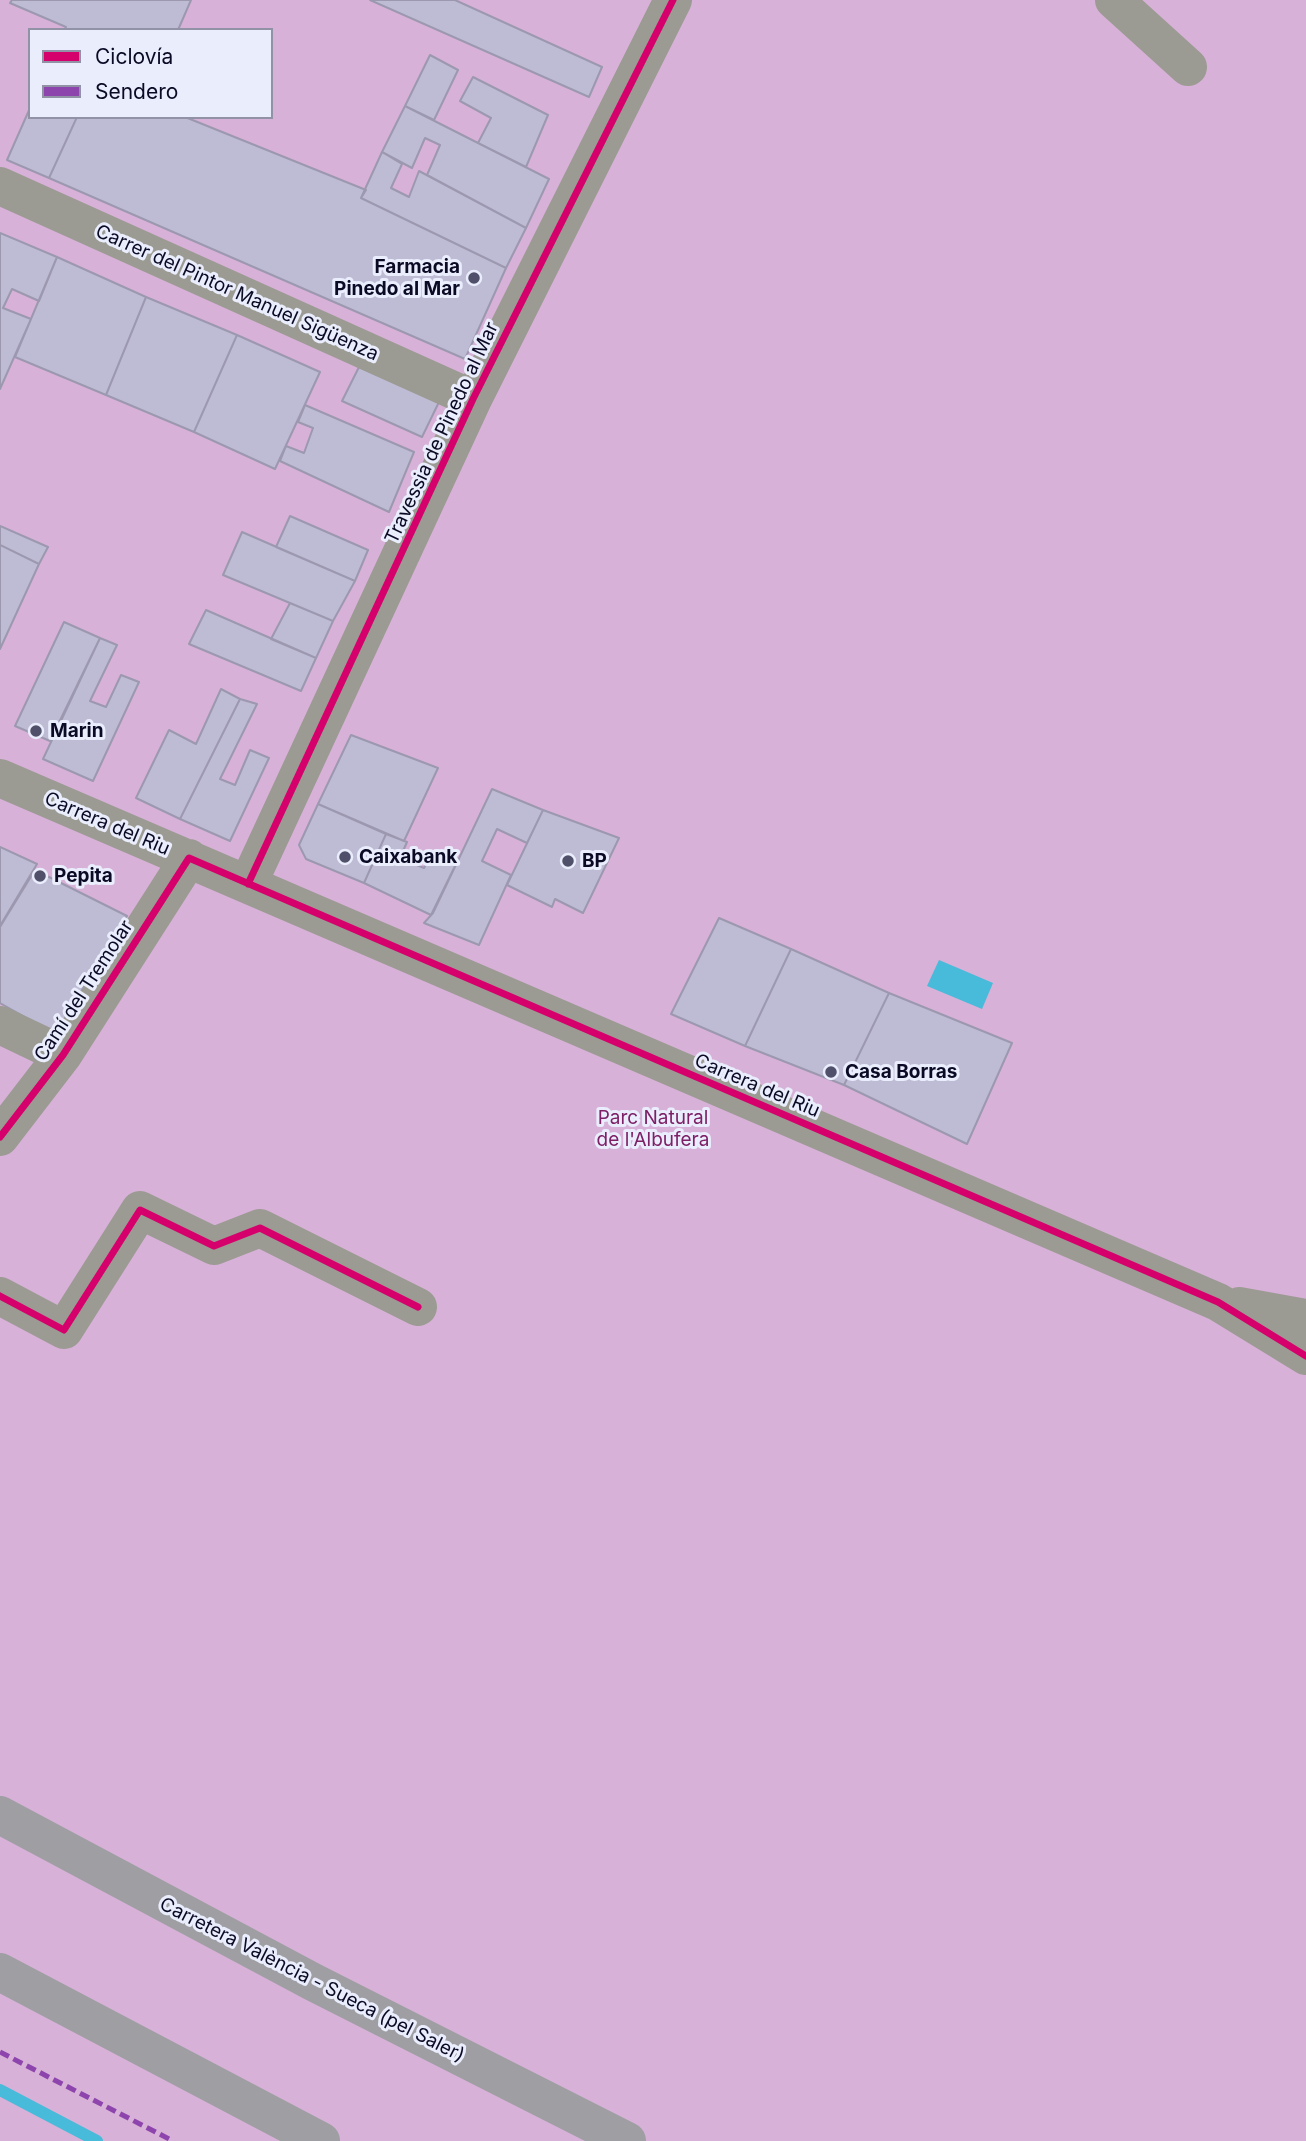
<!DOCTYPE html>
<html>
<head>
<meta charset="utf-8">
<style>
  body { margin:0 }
  #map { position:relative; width:1306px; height:2141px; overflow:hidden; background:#d0d2eb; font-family:Inter,sans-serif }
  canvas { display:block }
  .legend { position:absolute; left:28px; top:28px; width:245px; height:91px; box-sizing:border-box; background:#eaedfc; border:2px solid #9192a6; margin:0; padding:9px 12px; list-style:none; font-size:21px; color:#0b0a25 }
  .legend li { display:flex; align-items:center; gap:14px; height:35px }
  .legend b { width:35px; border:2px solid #9192a6 }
</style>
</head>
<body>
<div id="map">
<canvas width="1306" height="2141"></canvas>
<ul class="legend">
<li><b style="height:9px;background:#d6006c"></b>Ciclovía</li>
<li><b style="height:9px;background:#8e44ad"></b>Sendero</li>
</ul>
</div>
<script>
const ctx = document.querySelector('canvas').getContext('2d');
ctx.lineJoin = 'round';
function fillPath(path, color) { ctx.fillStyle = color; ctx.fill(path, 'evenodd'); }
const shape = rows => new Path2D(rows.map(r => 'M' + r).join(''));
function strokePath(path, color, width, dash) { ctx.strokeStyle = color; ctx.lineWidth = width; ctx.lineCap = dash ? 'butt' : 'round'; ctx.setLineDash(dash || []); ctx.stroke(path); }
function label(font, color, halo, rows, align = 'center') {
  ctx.font = font + ' Inter,sans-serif'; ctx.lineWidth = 6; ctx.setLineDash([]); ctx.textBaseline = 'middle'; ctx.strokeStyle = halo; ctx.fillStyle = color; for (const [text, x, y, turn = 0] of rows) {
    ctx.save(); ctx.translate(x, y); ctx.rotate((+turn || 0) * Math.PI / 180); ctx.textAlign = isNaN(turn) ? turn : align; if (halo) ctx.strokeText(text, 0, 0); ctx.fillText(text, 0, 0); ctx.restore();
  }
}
fillPath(shape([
  [0,0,1306,0,1306,2141,0,2141],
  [30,30,271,30,271,117,30,117]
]), '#d7b1d7');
fillPath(shape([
  [939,960,993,983,982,1009,927,986]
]), '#48bada');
strokePath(shape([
  [0,2090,97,2141]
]), '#48bada', 12);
const building = shape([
  [12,0,191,0,178,30,64,30,66,27,10,3,12,0],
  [370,0,455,0,602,67,589,97,370,0],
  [430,55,458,70,434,120,405,106,430,55],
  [473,77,548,115,526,167,478,143,491,118,460,101,473,77],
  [405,106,549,179,526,228,427,175,440,145,425,138,412,168,382,152,405,106],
  [30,108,30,117,77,117,49,178,7,160,30,108],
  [77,117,185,117,366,190,361,198,506,268,465,359,49,178,77,117],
  [382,152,402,164,391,188,409,197,419,171,526,228,506,268,361,198,382,152],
  [0,233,57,257,39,301,12,289,3,308,31,319,0,389,0,233],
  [57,257,146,297,106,395,15,357,57,257],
  [146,297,237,335,194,432,106,395,146,297],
  [237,335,320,372,275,469,194,432,237,335],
  [359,367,439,402,422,437,342,401,359,367],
  [305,405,414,452,389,512,280,461,286,446,304,453,313,428,298,422,305,405],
  [290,516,368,550,355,581,276,547,290,516],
  [0,526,48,547,39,564,0,545,0,526],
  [242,532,355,581,333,621,223,575,242,532],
  [0,545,39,564,0,649,0,545],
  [290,603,333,621,316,658,271,639,290,603],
  [206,610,316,658,301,691,189,644,206,610],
  [64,622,100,638,50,741,15,726,64,622],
  [100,638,117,645,90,701,106,707,121,675,139,682,93,781,43,759,100,638],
  [221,689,240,699,180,819,136,798,169,730,196,744,221,689],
  [240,699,257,704,220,779,235,785,250,750,269,758,230,841,180,819,240,699],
  [351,735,438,768,404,841,318,804,351,735],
  [492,789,543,810,527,843,497,829,482,861,511,875,479,945,424,923,433,913,492,789],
  [318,804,386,834,364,883,306,859,299,845,318,804],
  [543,810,619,838,583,913,555,899,552,907,507,885,543,810],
  [386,834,407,842,400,858,424,868,431,854,456,864,431,915,364,883,386,834],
  [0,847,37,864,0,926,0,847],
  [35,870,127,916,55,1034,0,1003,0,927,35,870],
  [719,918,791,949,745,1046,671,1014,719,918],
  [791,949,889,993,844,1085,745,1046,791,949],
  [889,993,1012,1043,967,1144,844,1085,889,993]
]);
fillPath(building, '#bebbd4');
strokePath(building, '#9c98b0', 2);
strokePath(shape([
  [1114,0,1188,67],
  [0,186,473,399],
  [0,778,1218,1302,1306,1356],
  [248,884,473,399,673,0],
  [0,1025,63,1055],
  [0,1137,63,1055,189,858],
  [0,1296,64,1330,140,1210,214,1246,260,1228,418,1307],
  [1239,1306,1306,1318]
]), '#9b9a93', 38);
strokePath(shape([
  [0,1815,313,1982,627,2141],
  [0,1972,321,2141]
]), '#9e9ea3', 38);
strokePath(shape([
  [0,2052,173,2141]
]), '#8e44ad', 5, [10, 5]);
strokePath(shape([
  [248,884,473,399,673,0],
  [0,1137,63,1055,189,858,1218,1302,1306,1356],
  [0,1296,64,1330,140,1210,214,1246,260,1228,418,1307]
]), '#d6006c', 7);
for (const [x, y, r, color] of [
  [474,278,7,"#50506a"],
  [36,731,7,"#50506a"],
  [345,857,7,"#50506a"],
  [568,861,7,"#50506a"],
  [40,876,7,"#50506a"],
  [831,1072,7,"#50506a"]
]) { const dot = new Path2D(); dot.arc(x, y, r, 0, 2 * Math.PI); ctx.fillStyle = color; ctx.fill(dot); strokePath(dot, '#eaedfc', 2.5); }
label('bold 19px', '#0b0a25', '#eaedfc', [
  ["Farmacia",460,267,"right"],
  ["Pinedo al Mar",460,289,"right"],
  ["Marin",50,731],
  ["Caixabank",359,857],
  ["BP",582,861],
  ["Pepita",54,876],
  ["Casa Borras",845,1072]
], 'left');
label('19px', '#0b0a25', '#eaedfc', [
  ["Carrer del Pintor Manuel Sigüenza",237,293,24],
  ["Travessia de Pinedo al Mar",442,433,-65],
  ["Carrera del Riu",107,824,23],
  ["Camí del Tremolar",84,991,-57],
  ["Carrera del Riu",757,1086,23],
  ["Carretera València - Sueca (pel Saler)",312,1980,27]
]);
label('19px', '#7d2066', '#eaedfc', [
  ["Parc Natural",653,1118],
  ["de l'Albufera",653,1140]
]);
</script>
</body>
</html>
